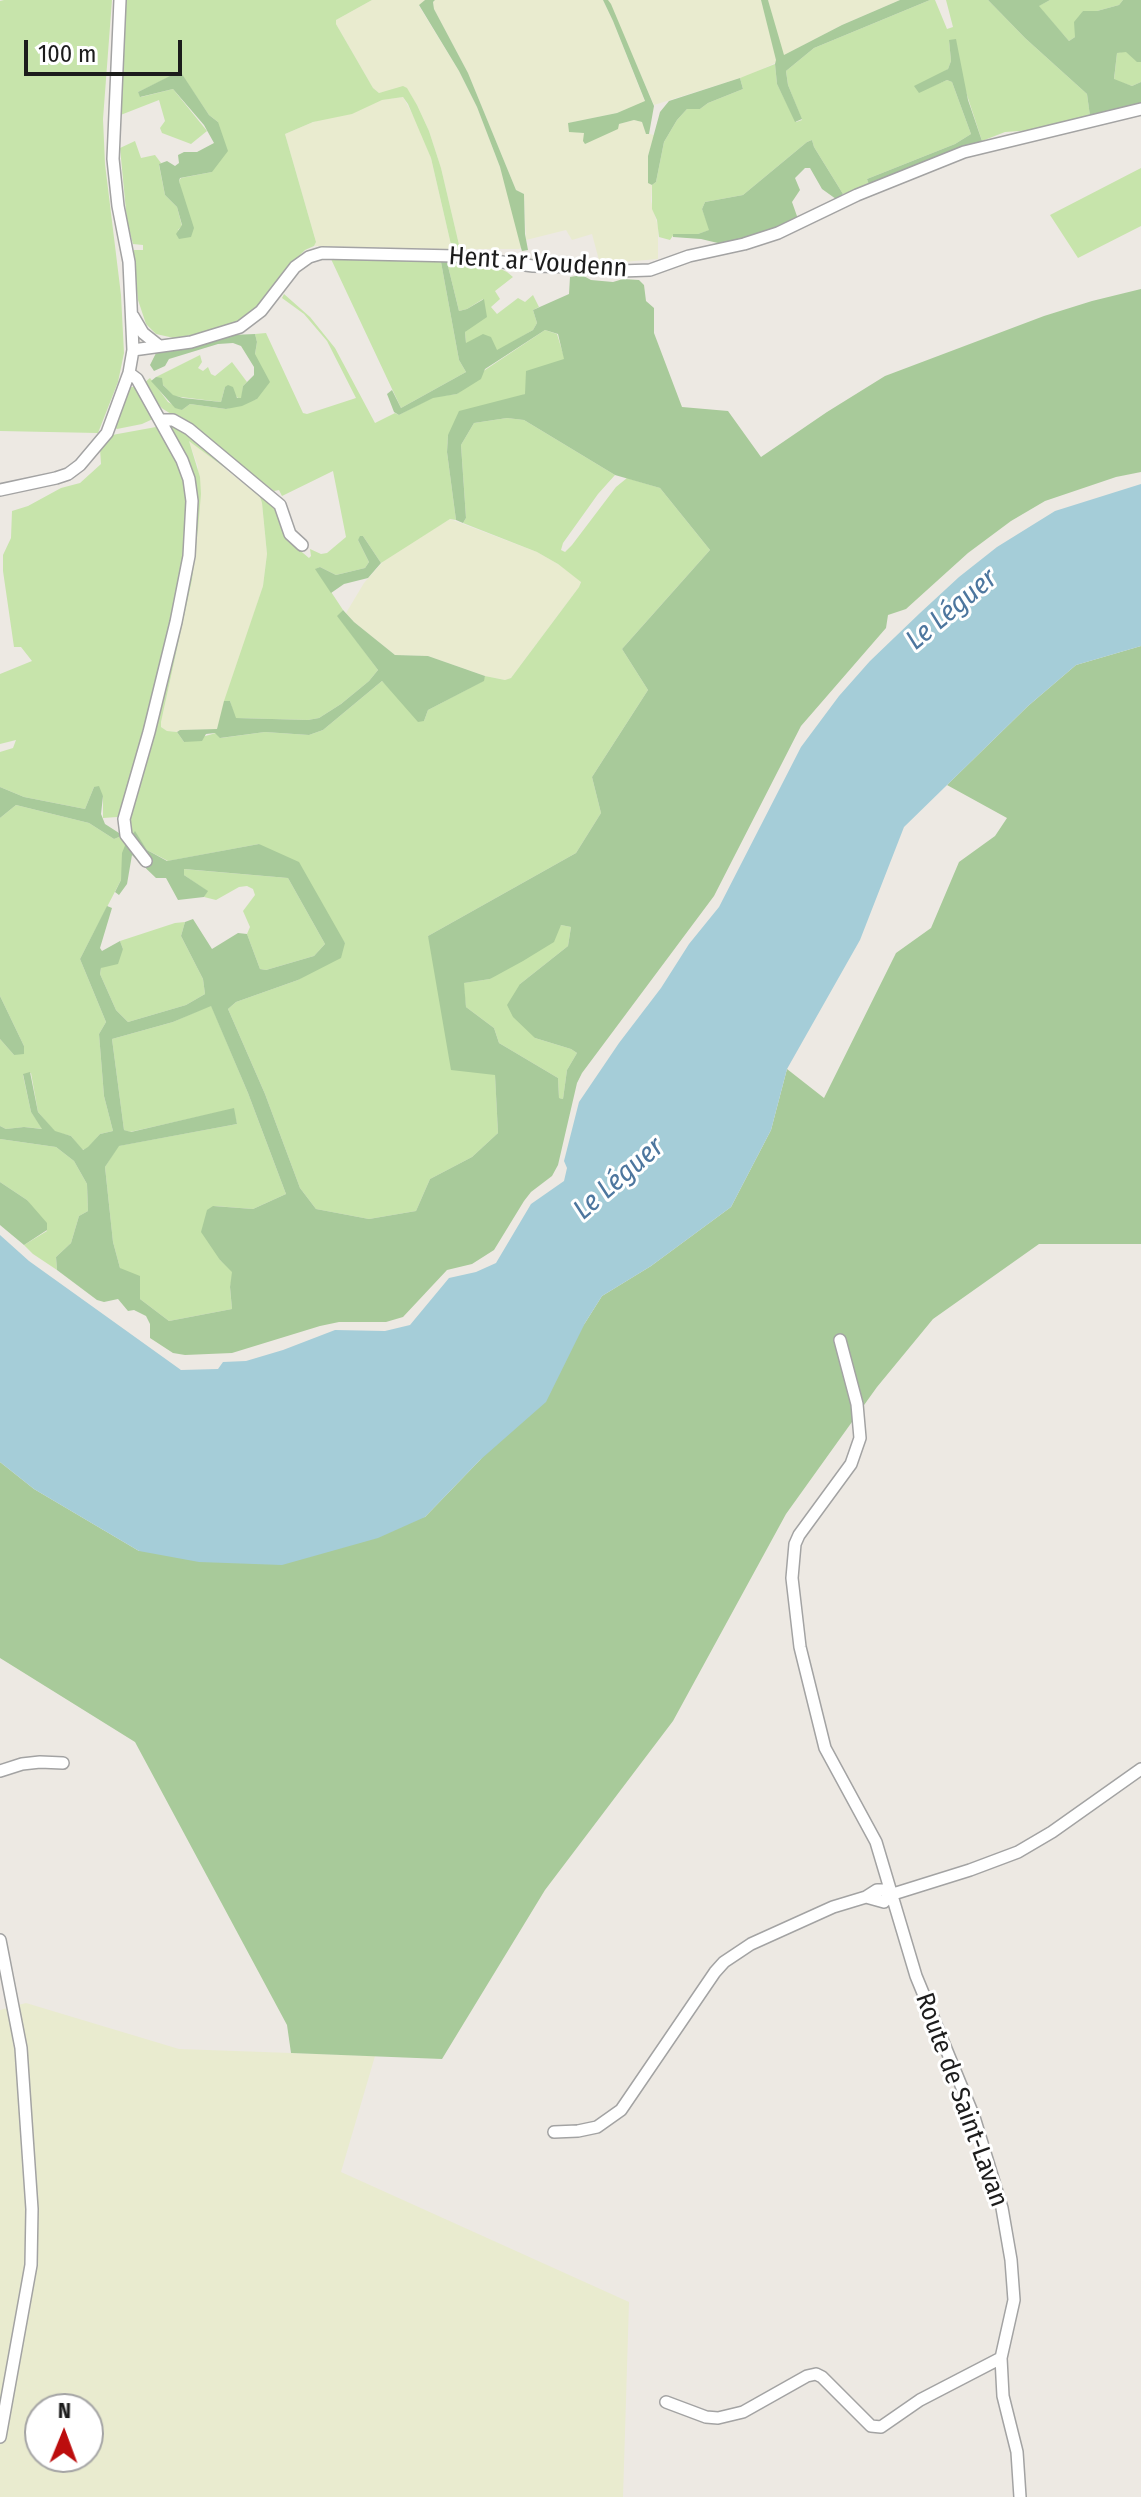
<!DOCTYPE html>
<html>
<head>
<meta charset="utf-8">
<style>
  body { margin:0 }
  #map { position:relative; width:1141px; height:2497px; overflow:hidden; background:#ede9e3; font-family:"Fira Sans Condensed",sans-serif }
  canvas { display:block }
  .north { position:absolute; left:24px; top:2393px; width:80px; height:80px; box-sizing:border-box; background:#fff; border:2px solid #a4a4a4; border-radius:50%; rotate:1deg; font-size:22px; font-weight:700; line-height:32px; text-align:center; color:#1c1c1c }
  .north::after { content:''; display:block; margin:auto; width:28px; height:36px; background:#bc0d0d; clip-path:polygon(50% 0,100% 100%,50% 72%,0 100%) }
  .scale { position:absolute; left:24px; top:40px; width:158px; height:36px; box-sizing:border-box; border:4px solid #1c1c1c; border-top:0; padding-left:10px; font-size:24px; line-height:28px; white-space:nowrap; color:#1c1c1c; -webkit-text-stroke:6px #fff; paint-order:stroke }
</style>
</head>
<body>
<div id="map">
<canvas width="1141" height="2497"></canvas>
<div class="north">N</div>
<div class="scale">100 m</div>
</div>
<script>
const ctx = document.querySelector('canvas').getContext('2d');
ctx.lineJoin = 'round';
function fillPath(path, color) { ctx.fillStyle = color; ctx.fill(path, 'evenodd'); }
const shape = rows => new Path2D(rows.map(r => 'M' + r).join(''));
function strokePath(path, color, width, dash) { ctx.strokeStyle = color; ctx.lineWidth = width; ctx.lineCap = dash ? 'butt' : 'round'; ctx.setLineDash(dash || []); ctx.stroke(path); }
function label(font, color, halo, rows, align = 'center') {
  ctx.font = font + ' "Fira Sans Condensed",sans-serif'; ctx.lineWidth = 6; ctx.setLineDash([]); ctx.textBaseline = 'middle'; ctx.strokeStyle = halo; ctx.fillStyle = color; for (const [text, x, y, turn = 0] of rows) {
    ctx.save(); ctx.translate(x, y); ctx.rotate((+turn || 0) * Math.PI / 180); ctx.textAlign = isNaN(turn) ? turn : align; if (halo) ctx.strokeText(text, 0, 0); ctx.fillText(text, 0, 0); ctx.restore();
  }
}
fillPath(shape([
  [372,0,425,0,419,6,459,71,477,107,500,167,514,216,521,248,519,249,460,249,441,168,429,131,417,105,407,89,379,93,373,88,336,24,336,20],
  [435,0,603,0,613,21,645,102,617,113,569,123,569,131,584,133,634,120,642,122,646,133,654,135,648,156,648,182,652,185,651,201,658,227,658,259,600,264,592,234,572,240,566,230,526,240,524,194,516,190,468,73,434,9,433,2],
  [608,0,761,0,777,60,775,63,750,75,654,105],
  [768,0,900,0,842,25,783,56],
  [403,97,420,128,431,158,452,249,314,246,316,242,285,134,313,122,381,100],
  [188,439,260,497,262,503,267,554,263,586,217,729,180,730,177,732,167,731,161,727,161,722,192,580,198,529,198,466],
  [450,519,537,552,558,564,581,581,579,587,511,678,505,680,485,676,428,656,395,655,354,622,346,613,364,583,387,557],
  [26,2003,179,2049,375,2056,341,2172,629,2302,623,2497,0,2497,0,2010],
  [40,2409,88,2409,88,2457,40,2457]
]), '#e9ebcf');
fillPath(shape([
  [4,0,112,0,103,119,105,164,121,295,124,353,118,382,98,433,0,431,0,1],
  [123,0,372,0,336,20,336,24,373,88,379,93,403,86,407,88,417,105,429,131,441,168,460,249,452,249,431,158,408,104,403,97,382,100,352,114,313,122,285,134,316,242,314,246,305,250,298,257,254,311,232,325,215,331,174,338,156,334,146,324,138,300,133,253,134,250,143,250,143,245,133,244,127,221,120,148,135,141,141,158,155,155,161,163,159,165,165,195,177,207,182,226,178,230,191,237,179,181,181,178,212,172,218,122,209,115,180,72,138,92,141,97,173,89,207,131,191,144,162,133,160,128,165,121,159,100,118,116],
  [930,0,935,0,947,29,953,27,946,0,988,0,1025,38,1087,94,1090,116,1034,130,1005,132,982,141,949,40,951,61,948,69,919,92,947,80,952,82,971,134,955,144,867,179,869,185,843,194,814,147,812,140,807,142,743,195,705,202,702,209,710,230,698,234,674,234,670,240,659,237,657,220,652,209,652,185,656,182,664,142,677,120,687,109,700,109,708,103,743,89,740,78,775,64,777,84,796,122,802,120,788,85,786,71,814,48],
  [1050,0,1123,0,1119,5,1097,11,1083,11,1075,37,1069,41,1038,6],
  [1126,51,1137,61,1141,62,1141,82,1132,86,1114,80,1117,53],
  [1141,168,1141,226,1078,258,1050,215],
  [337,257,441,262,459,360,466,372,401,408,331,259],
  [447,262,494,266,507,272,513,277,495,291,500,299,491,307,497,314,518,298,525,302,533,295,539,307,533,310,537,323,533,330,497,351,466,343,465,332,483,299,467,309,459,311],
  [284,294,310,317,335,348,375,423,395,413,399,415,433,397,457,394,485,370,545,330,557,334,565,360,525,394,448,435,447,452,456,520,450,519,381,563,363,536,358,540,369,562,365,568,336,575,320,567,316,569,343,610,338,616,378,670,369,681,341,704,319,718,308,720,235,718,230,701,224,701,263,586,267,554,262,503,260,497,233,474,189,441,200,477,201,494,198,529,192,580,161,722,161,727,167,731,177,732,184,742,216,733,221,738,265,732,309,735,323,730,382,681,424,721,428,710,483,681,485,676,505,680,511,678,579,587,581,582,558,564,537,552,463,523,466,518,461,445,474,423,507,418,524,420,615,475,598,494,563,543,561,550,565,552,572,545,616,487,627,478,660,488,710,550,622,649,648,690,592,777,601,813,576,853,428,936,495,1074,498,1133,472,1157,430,1179,416,1211,369,1219,316,1209,300,1188,265,1094,228,1009,236,1002,298,980,345,943,259,844,168,861,147,850,135,832,131,836,129,816,154,728,195,495,168,424,183,431,277,508,285,538,309,558,311,556,310,549,321,554,327,553,346,537,333,471,282,496,279,490,274,491,189,425,163,409,155,402,144,383,150,378,168,402,182,410,190,404,226,409,257,399,255,354,257,342,255,334,266,333,303,413,307,414,356,398,327,341,304,314,282,298],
  [200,355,202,362,198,368,203,371,208,367,211,374,215,376,232,362,247,382,243,386,242,398,238,398,225,387,221,402,173,396,156,377],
  [130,387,135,387,155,418,142,424,117,429,115,428,127,391],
  [156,427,160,429,179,457,190,501,180,594,122,814,117,817,103,818,103,796,94,787,85,809,24,797,0,787,0,752,13,748,16,740,0,744,0,674,32,661,21,647,14,647,3,571,3,555,11,538,12,511,28,506,61,488,80,483,101,464,100,449,112,435],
  [16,805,89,823,114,839,119,837,119,833,126,843,121,880,80,959,106,1022,99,1034,104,1096,113,1131,100,1134,88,1148,82,1150,71,1136,55,1132,38,1112,31,1073,23,1075,31,1112,43,1129,24,1127,6,1129,0,1126,0,1039,14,1055,24,1046,0,996,0,818],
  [183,869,288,878,325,944,314,956,266,970,260,969,247,934,250,927,243,911,255,895,253,889,247,886,239,887,216,900,204,897,207,891,184,875],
  [185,922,181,936,203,979,205,994,186,1005,128,1022,116,1010,100,974,101,968,123,949,120,941,175,923],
  [561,925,571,927,568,946,520,984,535,1038,571,1049,577,1053,567,1070,563,1099,559,1098,558,1078,499,1043,494,1028,466,1007,463,983,490,979],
  [211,1005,248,1093,286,1194,253,1209,214,1206,220,1260,233,1272,230,1288,232,1309,169,1321,140,1299,120,1268,113,1242,105,1167,118,1146,237,1124,233,1109,130,1132,124,1130,112,1039,173,1022],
  [0,1139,56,1147,74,1161,87,1184,88,1211,79,1216,71,1243,56,1257,57,1270,33,1254,24,1245,47,1231,27,1200,0,1182]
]), '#c7e4ab');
fillPath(shape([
  [425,0,435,0,433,2,434,9,468,73,516,190,524,194,525,234,528,250,522,251,521,248,500,167,477,107,459,71,419,5],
  [603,0,608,0,611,4,654,106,649,134,646,134,642,122,634,120,619,124,618,129,585,144,583,141,584,133,569,132,568,123,617,113,645,101,613,21],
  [761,0,768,0,784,55,842,25,900,0,930,0,814,48,786,71,788,85,802,119,795,122,777,84,775,64,776,60],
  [988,0,1050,0,1039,6,1069,41,1075,37,1074,22,1083,11,1097,11,1119,5,1123,0,1141,0,1141,62,1137,62,1126,52,1117,53,1114,79,1132,86,1141,82,1141,103,1090,116,1087,94,1025,38],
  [956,39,968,100,982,141,869,185,867,179,955,144,971,134,952,82,947,80,919,93,914,86,948,69,951,61,949,40],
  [180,71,209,115,218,122,228,151,212,172,180,178,179,181,194,228,191,237,179,239,176,234,182,225,177,207,165,195,159,164,167,161,175,166,179,163,178,155,184,152,197,152,214,143,204,125,173,89,140,97,138,92],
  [740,78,743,89,708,103,700,109,687,109,677,120,664,142,656,182,652,185,648,183,648,156,660,112,669,101],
  [812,140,814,147,843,194,839,197,836,199,822,189,810,168,805,168,795,178,800,190,792,202,798,219,755,237,722,244,701,239,673,237,673,234,698,234,709,230,702,209,705,202,743,195,807,142],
  [441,262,447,262,459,311,467,309,484,299,487,317,465,332,466,343,483,334,491,337,497,350,533,330,537,323,533,310,569,294,570,277,582,275,591,280,613,282,623,279,639,280,644,285,646,301,654,308,654,333,682,407,728,411,761,457,827,412,885,376,1044,316,1092,301,1141,289,1141,472,1116,477,1045,501,1011,521,968,553,906,609,888,615,886,628,801,726,714,896,582,1073,577,1083,558,1165,552,1176,531,1192,524,1201,494,1250,472,1264,447,1270,403,1317,386,1322,339,1322,320,1326,232,1353,185,1355,173,1353,150,1338,150,1324,146,1316,134,1310,128,1311,118,1299,104,1302,97,1300,57,1270,56,1257,71,1243,79,1216,88,1211,87,1184,74,1161,56,1147,0,1139,0,1126,6,1129,24,1127,42,1129,31,1112,23,1074,30,1072,38,1112,55,1131,71,1136,83,1150,88,1147,100,1134,113,1131,104,1096,99,1034,106,1022,80,959,107,906,112,908,100,948,102,951,120,941,123,949,118,964,101,968,100,974,116,1010,128,1022,186,1005,205,994,203,979,181,936,185,922,193,919,212,949,238,933,247,934,260,969,266,970,314,956,325,944,288,878,184,869,184,875,208,891,204,897,178,900,166,878,156,878,132,855,127,884,119,895,115,892,121,880,122,853,126,843,135,831,147,850,167,861,259,844,299,862,345,943,341,958,298,980,236,1002,228,1009,265,1094,300,1188,316,1209,369,1219,416,1211,430,1179,472,1157,498,1133,495,1075,451,1070,428,936,576,853,601,813,592,777,648,690,622,649,710,550,660,488,615,475,524,420,507,418,474,423,461,445,466,518,463,523,456,520,447,452,448,435,459,411,525,394,526,371,564,359,558,334,545,330,485,369,481,379,457,394,433,398,399,415,394,412,387,394,392,390,401,408,466,372,459,360],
  [561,925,571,927,568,946,520,984,507,1005,513,1017,535,1038,571,1049,577,1053,567,1070,563,1099,559,1098,558,1078,499,1043,494,1028,466,1007,464,983,490,979,523,961,554,942],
  [211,1006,248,1093,286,1194,253,1209,213,1206,207,1210,201,1232,220,1260,232,1272,230,1287,232,1309,169,1321,140,1299,140,1276,120,1268,113,1242,105,1167,119,1146,237,1124,234,1108,131,1132,124,1130,112,1039,173,1022],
  [255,334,257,342,255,354,270,382,257,399,242,406,226,409,190,404,182,410,175,408,151,381,156,377,162,378,163,385,173,395,183,398,221,402,225,387,228,385,233,387,237,398,241,398,243,386,254,375,254,367,241,346,233,343,218,344,169,359,165,366,154,371,150,365,157,351,184,348,232,335],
  [360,536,363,536,381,563,368,578,344,584,331,593,315,569,320,567,336,575,365,568,369,562,358,540],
  [343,610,354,622,395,655,428,656,485,676,484,681,428,710,424,721,418,722,382,681,323,730,309,735,265,732,220,738,215,733,206,734,202,741,184,742,177,732,180,730,217,729,224,701,230,701,236,718,308,720,319,718,341,704,369,681,378,670,337,616],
  [1141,646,1141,1244,1039,1244,933,1319,877,1387,786,1514,673,1721,545,1890,442,2059,291,2053,287,2025,135,1742,0,1658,0,1462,34,1489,139,1551,425,1517,480,1460,585,1323,602,1296,651,1266,731,1207,771,1130,787,1069,824,1098,896,953,931,928,959,862,995,836,1007,818,947,785,1028,706,1076,665],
  [99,786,103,796,101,814,105,824,119,833,119,837,114,839,89,823,16,805,0,818,0,787,24,797,85,809,94,787],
  [0,996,24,1046,24,1054,14,1055,0,1039],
  [0,1182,27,1200,47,1223,47,1230,24,1245,0,1225]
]), '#a8ca9a');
fillPath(shape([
  [1141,484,1141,646,1076,665,1028,706,904,827,860,940,787,1069,771,1130,731,1207,651,1266,602,1296,585,1323,546,1402,480,1460,425,1517,378,1538,282,1565,199,1562,139,1551,34,1489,0,1462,0,1235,29,1261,181,1370,218,1369,223,1362,246,1361,283,1350,335,1330,385,1331,410,1325,449,1278,476,1272,496,1263,531,1204,564,1181,567,1168,564,1161,579,1102,619,1043,661,988,689,944,719,907,801,747,839,696,870,661,920,613,959,577,997,547,1055,511]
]), '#a5cdd8');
const street = shape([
  [133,316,143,333,158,345],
  [133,350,191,342,240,327,261,311,295,267,309,257,322,253,456,256,533,266,583,267,621,271,650,270,689,256,744,244,778,233,857,195,964,152,1141,109],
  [129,373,137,379,182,460,189,479,192,501,189,556,176,622,149,732,124,819,126,835,146,861],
  [161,420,173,420,189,429,280,505,290,534,302,545],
  [0,490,56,478,68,474,80,465,107,433,129,373,133,350,129,262,118,206,113,159,120,0],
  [840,1340,857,1404,860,1438,851,1464,799,1535,795,1544,792,1578,800,1647,825,1748,876,1842,916,1976,974,2117,1002,2208,1011,2260,1014,2300,1001,2358,1003,2396,1017,2452,1020,2497],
  [0,1771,22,1764,40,1762,63,1763],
  [866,1897,884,1902,890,1895,970,1870,1018,1852,1052,1832,1141,1769],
  [0,1940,21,2048,32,2209,31,2265,0,2437],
  [554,2132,578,2131,597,2127,621,2110,715,1972,724,1962,751,1944,833,1907,866,1897,877,1890,884,1890,890,1895],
  [666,2402,706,2417,718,2418,743,2412,807,2376,816,2374,822,2377,871,2426,881,2427,920,2400,1001,2358]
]);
strokePath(street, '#a3a3a3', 14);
strokePath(street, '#fff', 11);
label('26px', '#1c1c1c', '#fff', [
  ["Hent ar Voudenn",538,263,4],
  ["Route de Saint-Lavan",961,2100,70]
]);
label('italic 28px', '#4d769e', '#fff', [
  ["Le Léguer",952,610,-40],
  ["Le Léguer",619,1179,-41]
]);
</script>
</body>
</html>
